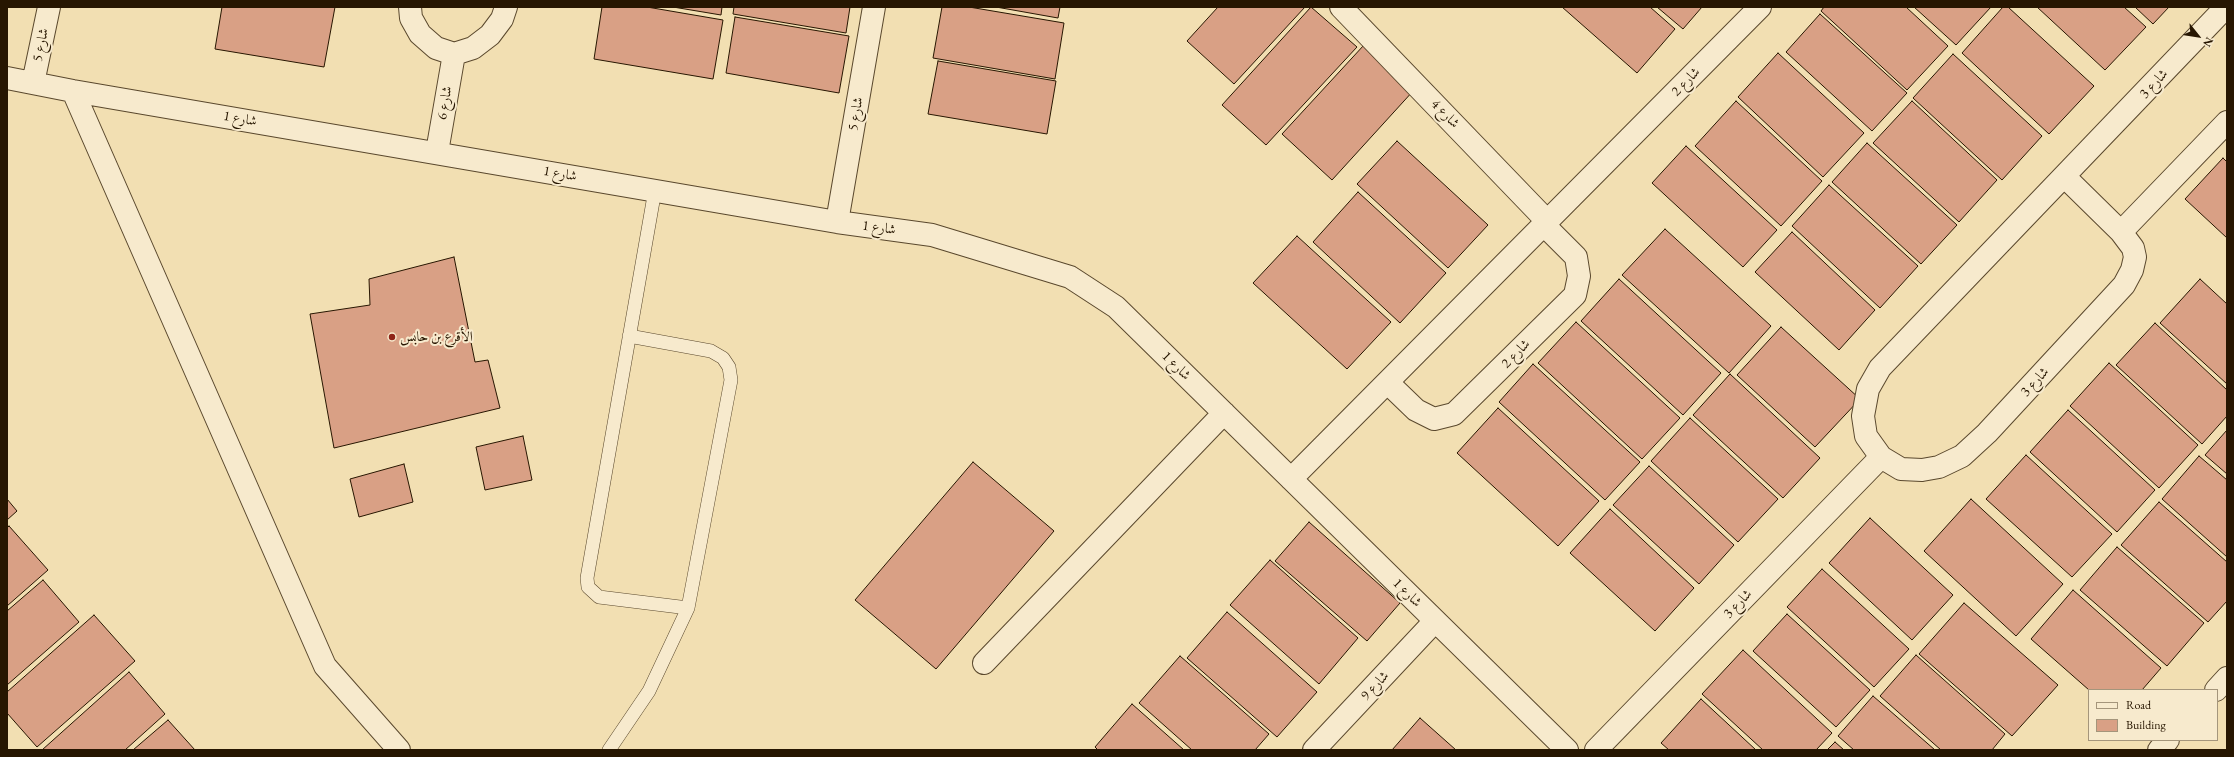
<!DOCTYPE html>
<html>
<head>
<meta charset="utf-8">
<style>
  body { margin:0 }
  #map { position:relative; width:2234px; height:757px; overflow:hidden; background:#f2dfb2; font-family:"EB Garamond",serif }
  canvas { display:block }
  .frame { position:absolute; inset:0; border:8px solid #271601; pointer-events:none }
  .legend { position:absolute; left:2088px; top:689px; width:130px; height:52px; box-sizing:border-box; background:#f7eacd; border:1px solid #a4957b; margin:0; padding:5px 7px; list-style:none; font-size:12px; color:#271601 }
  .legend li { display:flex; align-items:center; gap:8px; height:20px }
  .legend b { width:20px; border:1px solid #a4957b }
  .north { position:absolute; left:2178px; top:16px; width:40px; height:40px; -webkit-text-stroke:3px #f7eacd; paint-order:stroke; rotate:120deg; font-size:11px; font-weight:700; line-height:16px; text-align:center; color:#271601 }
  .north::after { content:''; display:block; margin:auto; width:14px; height:18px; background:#271601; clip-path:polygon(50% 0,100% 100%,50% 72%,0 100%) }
</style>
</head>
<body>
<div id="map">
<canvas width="2234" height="757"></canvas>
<div class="frame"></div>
<ul class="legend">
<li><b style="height:5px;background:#f7eacd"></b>Road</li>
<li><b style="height:11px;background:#d9a085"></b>Building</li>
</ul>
<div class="north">N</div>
</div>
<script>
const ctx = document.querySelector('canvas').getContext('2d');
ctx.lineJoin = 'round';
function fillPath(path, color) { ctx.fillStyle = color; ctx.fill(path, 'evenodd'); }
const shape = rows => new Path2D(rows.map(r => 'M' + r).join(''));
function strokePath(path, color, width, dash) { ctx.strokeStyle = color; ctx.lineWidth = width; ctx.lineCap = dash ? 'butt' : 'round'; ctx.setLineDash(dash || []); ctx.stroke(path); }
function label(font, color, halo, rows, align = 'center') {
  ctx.font = font + ' "EB Garamond",Amiri,serif'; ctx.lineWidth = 4; ctx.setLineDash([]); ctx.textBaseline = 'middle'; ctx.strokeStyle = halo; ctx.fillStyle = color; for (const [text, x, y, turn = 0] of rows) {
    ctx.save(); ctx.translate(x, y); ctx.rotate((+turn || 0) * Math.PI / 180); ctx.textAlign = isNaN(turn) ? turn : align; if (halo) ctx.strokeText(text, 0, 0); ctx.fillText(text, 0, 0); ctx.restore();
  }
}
const building = shape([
  [222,7,335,7,324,67,215,49,222,7],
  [602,7,647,7,723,20,713,79,594,59,602,7],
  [673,7,722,7,721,15,673,7],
  [734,7,850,7,846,33,733,14,734,7],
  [942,7,969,7,1064,23,1055,79,933,58,942,7],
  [996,7,1060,7,1058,18,996,7],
  [1218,7,1305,7,1234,84,1187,41,1218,7],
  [1311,7,1357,47,1266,145,1222,105,1311,7],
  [1562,7,1650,7,1675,29,1637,73,1562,7],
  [1657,7,1702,7,1683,29,1657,7],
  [1824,7,1906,7,1948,46,1907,90,1821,11,1824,7],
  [1914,7,1991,7,1956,45,1914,7],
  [2003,7,2008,7,2094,86,2049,134,1962,53,2003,7],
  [2037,7,2124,7,2146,27,2105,70,2037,7],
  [2135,7,2169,7,2153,24,2135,7],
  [1820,14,1907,93,1872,131,1786,52,1820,14],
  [735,17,849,36,839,93,726,73,735,17],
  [1364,45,1414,90,1332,180,1282,134,1364,45],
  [1778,53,1864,133,1823,177,1738,97,1778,53],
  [1953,54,2042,136,2002,180,1913,98,1953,54],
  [938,61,1056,81,1047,134,928,114,938,61],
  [1736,101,1822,181,1781,226,1695,146,1736,101],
  [1912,101,1997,180,1959,222,1873,143,1912,101],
  [1397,141,1488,225,1448,268,1357,184,1397,141],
  [1867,143,1957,225,1921,264,1832,182,1867,143],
  [1686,146,1777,230,1743,267,1652,183,1686,146],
  [2223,158,2227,162,2227,238,2185,199,2223,158],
  [1829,185,1918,266,1880,308,1792,226,1829,185],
  [1358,192,1446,273,1400,323,1313,242,1358,192],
  [1665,229,1771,326,1729,373,1622,275,1665,229],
  [1792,232,1875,310,1839,350,1755,272,1792,232],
  [1297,236,1391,322,1347,369,1253,283,1297,236],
  [454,257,475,362,488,360,500,408,334,448,310,314,370,305,369,279,454,257],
  [1619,279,1721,373,1683,415,1581,321,1619,279],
  [2200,279,2227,304,2227,384,2160,323,2200,279],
  [1576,322,1680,418,1642,459,1538,363,1576,322],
  [2155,323,2227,390,2227,416,2202,444,2116,365,2155,323],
  [1781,327,1860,399,1815,447,1737,375,1781,327],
  [2109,363,2198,445,2159,488,2070,406,2109,363],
  [1533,364,1640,462,1605,500,1499,402,1533,364],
  [1730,374,1820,458,1783,498,1693,415,1730,374],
  [1498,408,1599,501,1558,546,1457,453,1498,408],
  [2068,410,2155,490,2117,532,2030,452,2068,410],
  [1690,418,1778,499,1738,542,1651,461,1690,418],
  [2227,430,2227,474,2205,455,2227,430],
  [523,436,532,480,485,490,476,447,523,436],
  [2026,455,2112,534,2072,577,1986,499,2026,455],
  [2199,456,2227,480,2227,557,2162,499,2199,456],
  [973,462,1054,531,936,669,855,600,973,462],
  [404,464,413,502,359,517,350,479,404,464],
  [1649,466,1734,545,1699,584,1613,505,1649,466],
  [7,499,17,511,7,520,7,499],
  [1971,499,2063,584,2016,636,1924,551,1971,499],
  [2159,502,2227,562,2227,601,2208,622,2121,545,2159,502],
  [1610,509,1694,588,1655,631,1570,553,1610,509],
  [1870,518,1953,595,1912,640,1829,563,1870,518],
  [1309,522,1400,603,1367,641,1275,561,1309,522],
  [9,526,48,570,7,606,7,528,9,526],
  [2117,547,2204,623,2167,666,2080,590,2117,547],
  [1270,560,1358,638,1319,684,1230,605,1270,560],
  [1822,569,1909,649,1874,687,1787,607,1822,569],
  [43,580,79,622,7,685,7,611,43,580],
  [2073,590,2161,668,2142,690,2089,690,2031,639,2073,590],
  [1964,603,2058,685,2012,736,1919,654,1964,603],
  [1227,612,1317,692,1277,737,1187,658,1227,612],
  [1787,614,1870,690,1836,727,1753,651,1787,614],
  [94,615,135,661,37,747,7,713,7,692,94,615],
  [1743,650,1832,733,1816,750,1763,750,1702,694,1743,650],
  [1916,655,2005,734,1992,750,1941,750,1880,696,1916,655],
  [1180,656,1269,734,1255,750,1192,750,1139,703,1180,656],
  [129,672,165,714,125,750,42,750,129,672],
  [1873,696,1935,750,1854,750,1838,736,1873,696],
  [1701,699,1756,750,1669,750,1661,743,1701,699],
  [1132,704,1184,750,1098,750,1095,747,1132,704],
  [1420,718,1456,750,1392,750,1420,718],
  [168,720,195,750,133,750,168,720],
  [1835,742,1844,750,1827,750,1835,742]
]);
fillPath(building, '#d9a085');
strokePath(building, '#271601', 1);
const service = shape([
  [655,190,587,578,588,587,599,597,688,608],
  [609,750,649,691,688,608,731,380,729,367,723,358,711,351,629,336]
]);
const minor = shape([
  [410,7,411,18,420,34,436,48,454,54,473,48,490,35,502,19,506,7],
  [1341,7,1548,222],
  [7,78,73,91,837,222,932,235,1070,277,1116,307,1567,750],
  [33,83,49,7],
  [73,91,325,666,399,750],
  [437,152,454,54],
  [2065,177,2121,232,2133,248,2135,257,2132,270,2124,285,1987,433,1962,456,1939,467,1922,470,1901,469,1881,457,1866,436,1863,416,1868,389,1880,368,2226,7],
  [837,222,874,7],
  [2121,232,2227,122],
  [1388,383,1416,410,1434,419,1454,414,1575,295,1579,276,1576,257,1545,226],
  [1291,479,1760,7],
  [984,663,1224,413],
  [2216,690,2227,678],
  [1314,750,1435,621],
  [1596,750,1881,457],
  [2159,750,2168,740]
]);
strokePath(service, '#5a482d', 14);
strokePath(minor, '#5a482d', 24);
strokePath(service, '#f7eacd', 13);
strokePath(minor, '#f7eacd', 22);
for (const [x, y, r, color] of [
  [392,337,4,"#8f2418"]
]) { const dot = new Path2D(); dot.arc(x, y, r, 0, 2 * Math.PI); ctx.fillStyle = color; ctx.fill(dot); strokePath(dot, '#f7eacd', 1.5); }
label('14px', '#271601', '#f7eacd', [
  ["شارع 5",41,45,-78],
  ["شارع 2",1686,82,-45],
  ["شارع 3",2154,84,-47],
  ["شارع 6",445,103,-80],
  ["شارع 5",856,114,-80],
  ["شارع 4",1445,114,46],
  ["شارع 1",240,119,10],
  ["شارع 1",560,174,10],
  ["شارع 1",879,228,8],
  ["شارع 2",1516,354,-45],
  ["شارع 1",1176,366,45],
  ["شارع 3",2035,382,-47],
  ["شارع 1",1407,593,45],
  ["شارع 3",1738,604,-46],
  ["شارع 9",1375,686,-47]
]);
label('14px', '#271601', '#f7eacd', [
  ["الأقرع بن حابس",400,337]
], 'left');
</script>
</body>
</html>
